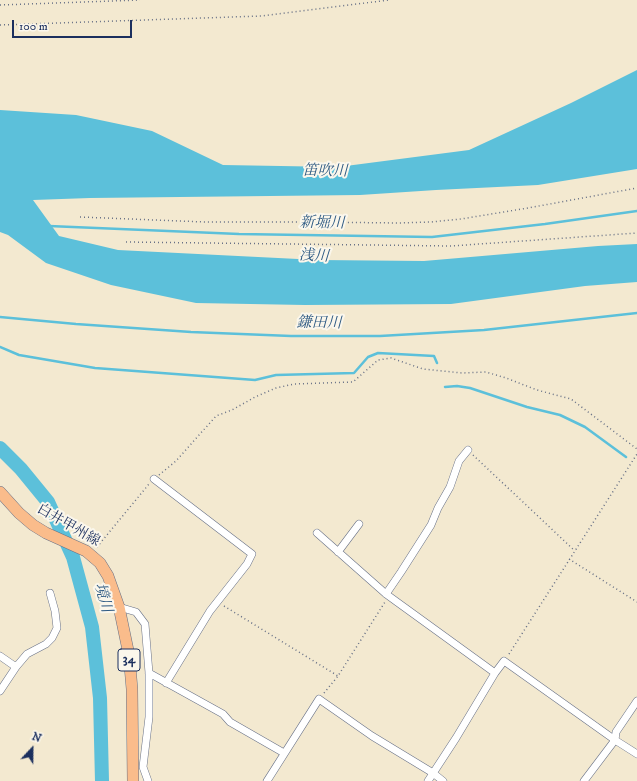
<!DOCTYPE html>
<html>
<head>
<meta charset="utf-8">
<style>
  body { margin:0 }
  #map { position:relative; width:637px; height:781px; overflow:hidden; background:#f3e9d0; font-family:"IM FELL DW Pica",serif }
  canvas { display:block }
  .north { position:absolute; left:12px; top:729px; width:40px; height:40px; -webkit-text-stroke:3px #fbf7ec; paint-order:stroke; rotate:22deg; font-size:11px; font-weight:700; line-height:16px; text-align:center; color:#1b2f5e }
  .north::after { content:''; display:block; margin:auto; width:14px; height:18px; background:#1b2f5e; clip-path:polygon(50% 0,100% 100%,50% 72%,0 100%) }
  .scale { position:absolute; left:12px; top:20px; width:120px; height:18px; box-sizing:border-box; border:2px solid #1b2f5e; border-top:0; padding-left:5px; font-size:12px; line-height:14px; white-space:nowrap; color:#1b2f5e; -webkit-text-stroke:3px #fbf7ec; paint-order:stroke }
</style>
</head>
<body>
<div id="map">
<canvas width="637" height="781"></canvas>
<div class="north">N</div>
<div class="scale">100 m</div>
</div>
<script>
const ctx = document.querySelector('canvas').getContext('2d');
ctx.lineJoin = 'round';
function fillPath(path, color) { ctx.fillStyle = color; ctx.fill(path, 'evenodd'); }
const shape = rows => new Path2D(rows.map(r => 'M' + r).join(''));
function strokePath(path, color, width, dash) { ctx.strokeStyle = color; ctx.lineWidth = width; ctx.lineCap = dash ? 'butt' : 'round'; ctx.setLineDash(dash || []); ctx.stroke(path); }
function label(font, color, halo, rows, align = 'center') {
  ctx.font = font + ' "IM FELL DW Pica","Noto Serif JP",serif'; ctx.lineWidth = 4; ctx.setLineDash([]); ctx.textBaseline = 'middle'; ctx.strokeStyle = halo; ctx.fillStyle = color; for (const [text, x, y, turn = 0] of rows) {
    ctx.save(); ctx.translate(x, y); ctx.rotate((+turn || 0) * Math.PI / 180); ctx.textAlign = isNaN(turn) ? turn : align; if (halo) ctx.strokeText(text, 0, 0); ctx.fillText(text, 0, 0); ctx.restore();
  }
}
fillPath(shape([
  [637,70,637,169,538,185,436,190,360,195,90,198,33,200,59,236,118,250,318,260,424,261,598,246,637,244,637,282,585,286,451,304,305,305,196,303,111,285,46,263,8,235,0,232,0,110,76,115,152,131,223,165,338,167,469,150,571,103]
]), '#5cc0da');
strokePath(shape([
  [49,226,239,234,432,237,545,224,637,211],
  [0,317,76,324,191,332,291,336,380,336,484,330,637,313],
  [0,347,19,355,95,368,255,380,276,375,354,373,368,357,378,353,434,356,437,363],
  [445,387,457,386,470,388,527,407,560,415,585,427,626,457]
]), '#5cc0da', 2.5);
strokePath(shape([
  [0,448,21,469,48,502,73,557,92,627,100,698,102,781]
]), '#5cc0da', 14);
const minor = shape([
  [154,479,252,554,247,564,210,611,166,683],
  [317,533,386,594,495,673],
  [338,552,359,524],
  [386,594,401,572,431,525,438,508,450,487,459,461,468,450],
  [119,607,136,612,145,624,149,673,149,717,143,767,148,781],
  [0,656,16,667],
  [149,673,223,714,230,722,284,753],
  [0,691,16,667,27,654,46,644,52,638,57,628,55,611,50,593],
  [267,781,319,699,372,736,433,773,443,781],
  [428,781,456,738,495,673,504,661,615,740,637,754],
  [584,781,615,740,616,732,637,701]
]);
const primary = shape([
  [0,492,19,513,33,525,46,533,86,551,100,563,108,576,119,607,129,655,132,689,133,781]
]);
strokePath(minor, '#677086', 8);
strokePath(primary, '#677086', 12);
strokePath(shape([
  [0,5,140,0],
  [0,25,261,16,389,0],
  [80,217,205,222,315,222,399,223,431,222,461,219,528,208,637,188],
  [126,242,451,246,637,233],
  [473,455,575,551],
  [159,475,176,461,216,416,232,410,255,397,276,388,294,384,353,382,378,360,391,358,423,369,462,373,486,372,506,378,537,390,571,399,637,449],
  [97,547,149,484],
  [569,559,637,602],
  [224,606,338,676],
  [509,654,637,454],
  [324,693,338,676,385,602]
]), '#677086', 1.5, [1, 3]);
strokePath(minor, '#fff', 7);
strokePath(primary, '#fabc8b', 11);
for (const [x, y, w] of [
  [129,660,22]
]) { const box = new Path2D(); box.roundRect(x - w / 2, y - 11, w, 22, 3); ctx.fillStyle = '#fbf7ec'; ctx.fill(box); strokePath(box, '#1b2f5e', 1); }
label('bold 13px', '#1b2f5e', null, [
  ["34",129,660]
]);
label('14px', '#1b2f5e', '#fbf7ec', [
  ["白井甲州線",68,526,30]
]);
label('italic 15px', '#2e5a83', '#fbf7ec', [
  ["笛吹川",325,172,1],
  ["新堀川",322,224,1],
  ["浅川",314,257,3],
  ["鎌田川",319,324,1],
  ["境川",102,598,74]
]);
</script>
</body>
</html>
